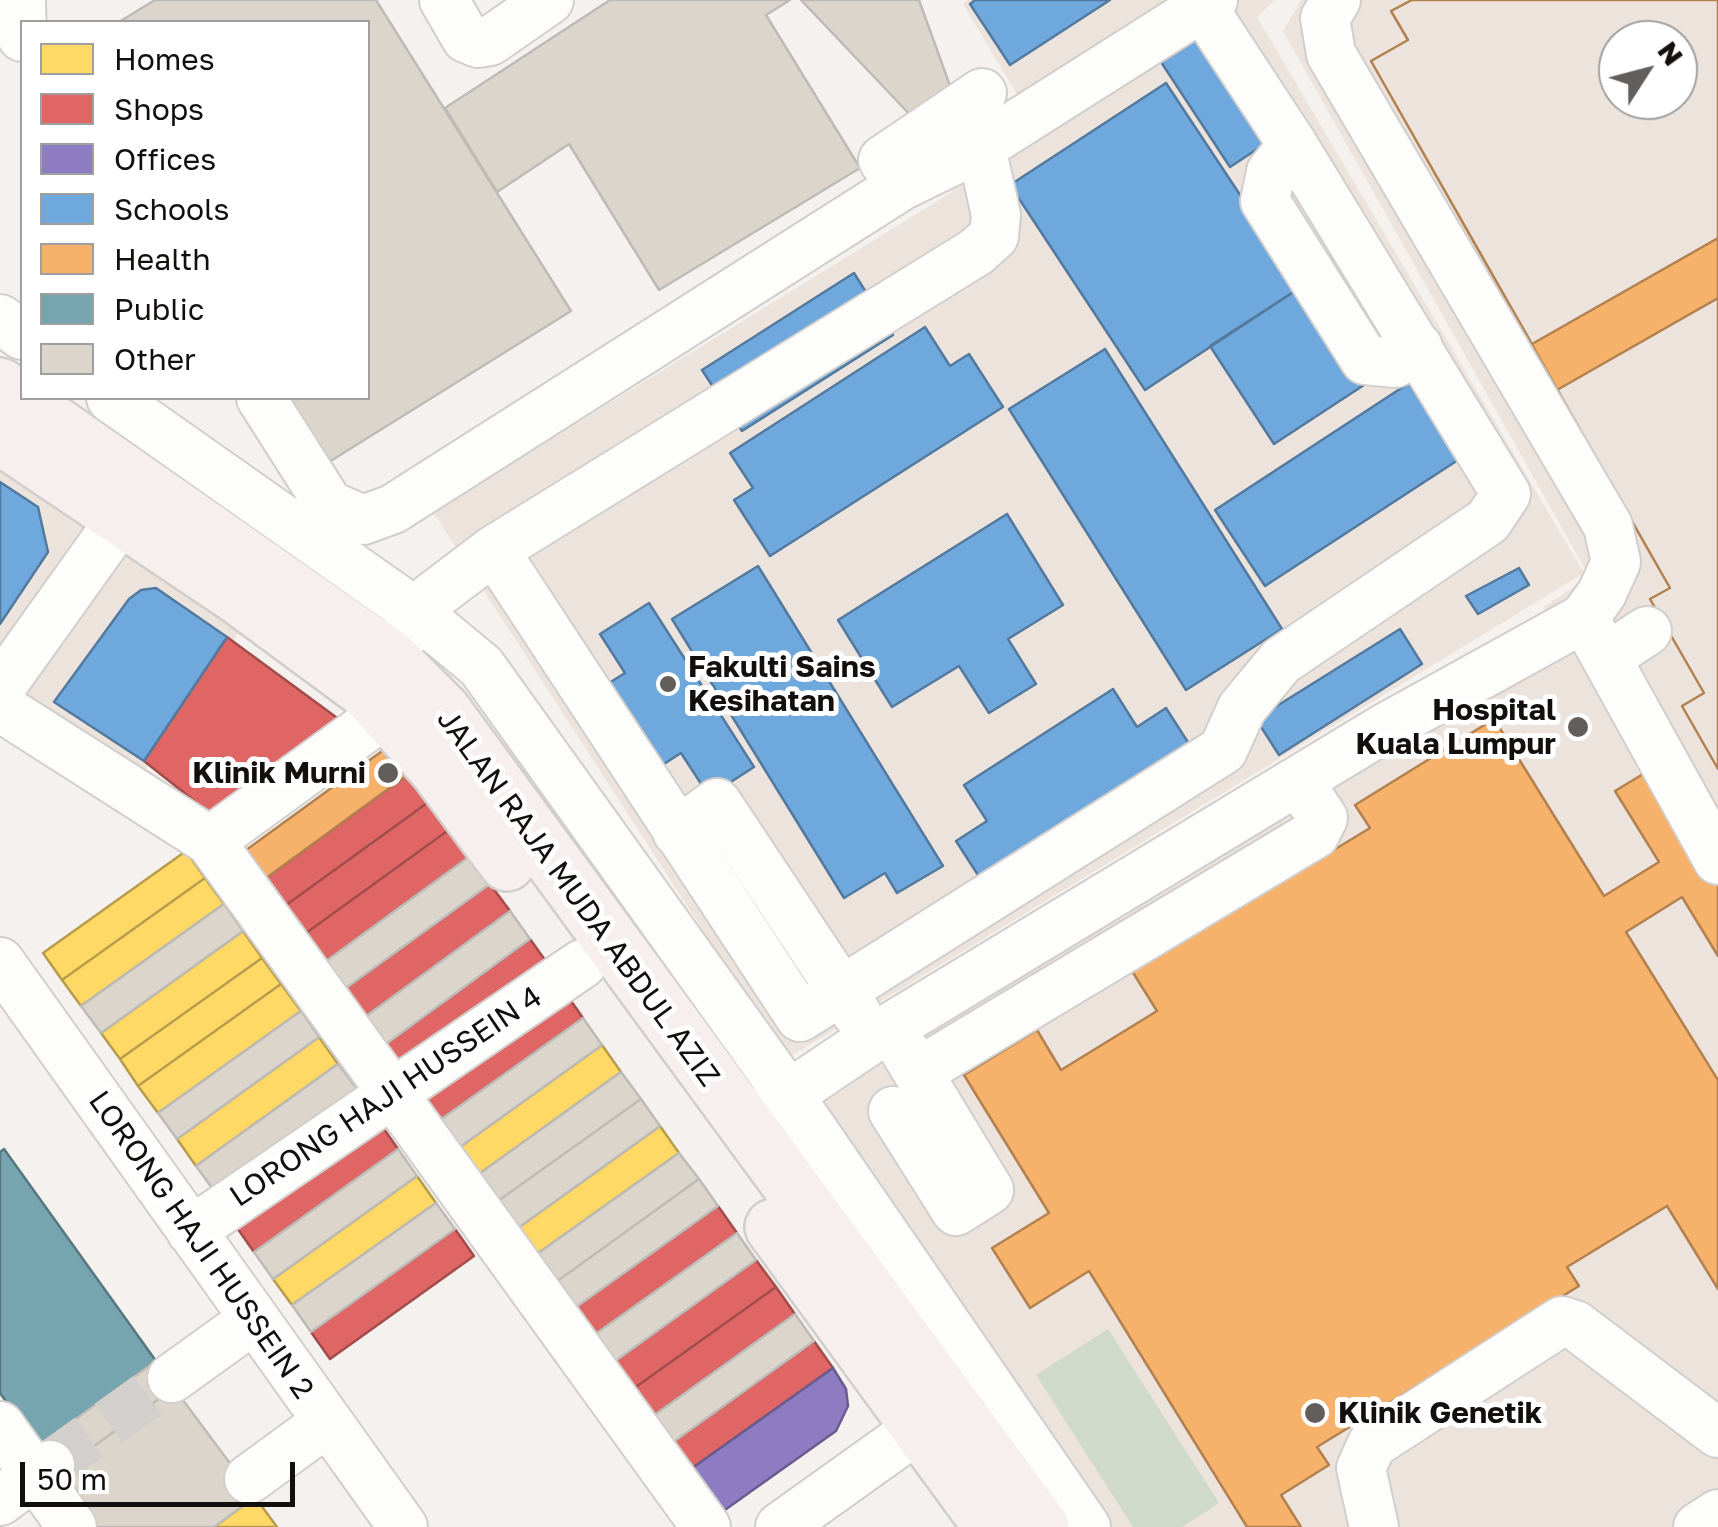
<!DOCTYPE html>
<html>
<head>
<meta charset="utf-8">
<style>
  body { margin:0 }
  #map { position:relative; width:1718px; height:1527px; overflow:hidden; background:#f4f1ee; font-family:"Golos Text",sans-serif }
  canvas { display:block }
  .legend { position:absolute; left:20px; top:20px; width:350px; height:380px; box-sizing:border-box; background:#fff; border:2px solid #a09f9f; margin:0; padding:12px 18px; list-style:none; font-size:30px; color:#120f0e }
  .legend li { display:flex; align-items:center; gap:20px; height:50px }
  .legend b { width:50px; border:2px solid #a09f9f }
  .north { position:absolute; left:1598px; top:20px; width:100px; height:100px; box-sizing:border-box; background:#fff; border:2px solid #a09f9f; border-radius:50%; rotate:54deg; font-size:28px; font-weight:700; line-height:40px; text-align:center; color:#120f0e }
  .north::after { content:''; display:block; margin:auto; width:35px; height:45px; background:#615e5c; clip-path:polygon(50% 0,100% 100%,50% 72%,0 100%) }
  .scale { position:absolute; left:20px; top:1462px; width:275px; height:45px; box-sizing:border-box; border:5px solid #120f0e; border-top:0; padding-left:12px; font-size:30px; line-height:35px; white-space:nowrap; color:#120f0e; -webkit-text-stroke:8px #fff; paint-order:stroke }
</style>
</head>
<body>
<div id="map">
<canvas width="1718" height="1527"></canvas>
<ul class="legend">
<li><b style="height:28px;background:#ffd966"></b>Homes</li>
<li><b style="height:28px;background:#e06666"></b>Shops</li>
<li><b style="height:28px;background:#8e7cc3"></b>Offices</li>
<li><b style="height:28px;background:#6fa8dc"></b>Schools</li>
<li><b style="height:28px;background:#f6b26b"></b>Health</li>
<li><b style="height:28px;background:#76a5af"></b>Public</li>
<li><b style="height:28px;background:#dcd5cb"></b>Other</li>
</ul>
<div class="north">N</div>
<div class="scale">50 m</div>
</div>
<script>
const ctx = document.querySelector('canvas').getContext('2d');
ctx.lineJoin = 'round';
function fillPath(path, color) { ctx.fillStyle = color; ctx.fill(path, 'evenodd'); }
const shape = rows => new Path2D(rows.map(r => 'M' + r).join(''));
function strokePath(path, color, width, dash) { ctx.strokeStyle = color; ctx.lineWidth = width; ctx.lineCap = dash ? 'butt' : 'round'; ctx.setLineDash(dash || []); ctx.stroke(path); }
function label(font, color, halo, rows, align = 'center') {
  ctx.font = font + ' "Golos Text",sans-serif'; ctx.lineWidth = 10; ctx.setLineDash([]); ctx.textBaseline = 'middle'; ctx.strokeStyle = halo; ctx.fillStyle = color; for (const [text, x, y, turn = 0] of rows) {
    ctx.save(); ctx.translate(x, y); ctx.rotate((+turn || 0) * Math.PI / 180); ctx.textAlign = isNaN(turn) ? turn : align; if (halo) ctx.strokeText(text, 0, 0); ctx.fillText(text, 0, 0); ctx.restore();
  }
}
fillPath(shape([
  [968,0,1275,0,1257,17,1584,573,786,1059,433,512,952,192,940,154,1021,101,963,4],
  [1301,0,1718,0,1718,1527,1109,1527,811,1100,1309,799,1565,655,1544,607,1589,576,1283,31],
  [1618,40,1678,40,1678,100,1618,100],
  [0,452,245,623,142,774,0,676]
]), '#ece3dc');
fillPath(shape([
  [1108,1329,1219,1503,1182,1527,1133,1527,1036,1375]
]), '#cfdacc');
const homes = shape([
  [186,851,205,878,62,980,43,953,186,851],
  [205,878,224,904,81,1006,62,980,205,878],
  [243,931,262,958,120,1059,101,1033,243,931],
  [262,958,281,984,138,1086,120,1059,262,958],
  [281,984,301,1011,158,1113,138,1086,281,984],
  [319,1037,338,1064,196,1166,177,1139,319,1037],
  [602,1045,621,1072,479,1174,460,1147,602,1045],
  [660,1126,679,1153,537,1254,518,1228,660,1126],
  [417,1176,436,1203,292,1305,273,1279,417,1176],
  [255,1497,277,1527,214,1527,255,1497]
]);
fillPath(homes, '#ffd966');
strokePath(homes, '#b89c4c', 2.5);
const shops = shape([
  [227,637,340,720,212,815,144,761,227,637],
  [410,773,430,801,282,908,262,881,410,773],
  [430,801,450,829,302,936,282,908,430,801],
  [450,829,470,856,322,964,302,936,450,829],
  [490,884,510,911,362,1019,342,991,490,884],
  [530,939,550,967,402,1074,382,1047,530,939],
  [564,991,583,1018,440,1120,421,1093,564,991],
  [379,1122,398,1149,254,1252,235,1225,379,1122],
  [718,1206,737,1233,594,1335,575,1308,718,1206],
  [455,1229,474,1256,330,1359,311,1332,455,1229],
  [756,1260,776,1287,633,1389,614,1362,756,1260],
  [776,1287,795,1314,653,1416,633,1389,776,1287],
  [814,1341,833,1368,691,1469,672,1443,814,1341]
]);
fillPath(shops, '#e06666');
strokePath(shops, '#a24c4c', 2.5);
const offices = shape([
  [833,1368,846,1389,848,1406,836,1431,722,1512,691,1469,833,1368]
]);
fillPath(offices, '#8e7cc3');
strokePath(offices, '#695b8d', 2.5);
const schools = shape([
  [975,0,1110,0,1010,65,970,4,975,0],
  [1202,36,1271,140,1230,167,1161,62,1202,36],
  [1166,83,1301,287,1145,390,1010,185,1166,83],
  [854,273,893,335,742,431,702,370,854,273],
  [1301,287,1364,385,1274,444,1210,346,1301,287],
  [925,327,950,366,969,354,1003,407,770,556,734,500,753,488,730,453,925,327],
  [1105,349,1282,629,1186,690,1009,409,1105,349],
  [1409,383,1458,460,1265,586,1215,510,1409,383],
  [0,482,38,507,48,552,0,624,0,482],
  [1007,514,1063,605,1008,639,1036,684,989,713,959,666,892,707,838,620,1007,514],
  [758,566,943,866,897,893,885,873,844,898,672,619,758,566],
  [1519,568,1529,585,1478,614,1466,596,1519,568],
  [156,588,227,637,144,761,54,702,129,599,141,590,156,588],
  [649,603,754,767,709,796,681,753,653,771,601,688,625,673,600,634,649,603],
  [1400,629,1422,664,1279,755,1256,719,1400,629],
  [1113,689,1137,727,1166,708,1198,758,989,892,956,841,987,821,964,785,1113,689]
]);
fillPath(schools, '#6fa8dc');
strokePath(schools, '#537a9e', 2.5);
const health = shape([
  [1412,0,1718,0,1718,769,1682,706,1704,693,1650,599,1670,588,1371,61,1408,40,1391,11,1412,0],
  [1618,40,1678,40,1678,100,1618,100,1618,40],
  [1412,0,1718,0,1718,238,1532,344,1371,61,1408,40,1391,11,1412,0],
  [1618,40,1678,40,1678,100,1618,100,1618,40],
  [1718,298,1718,769,1682,706,1704,693,1650,599,1670,588,1557,390,1718,298],
  [1494,719,1604,896,1659,862,1615,791,1653,768,1718,872,1718,956,1682,897,1626,932,1718,1080,1718,1289,1667,1206,1567,1267,1579,1286,1317,1447,1329,1465,1281,1495,1301,1527,1247,1527,1089,1271,1030,1308,992,1248,1049,1213,964,1075,1037,1030,1061,1070,1157,1011,1127,963,1280,868,1286,879,1370,828,1355,805,1494,719],
  [389,746,410,773,262,881,242,853,389,746]
]);
fillPath(health, '#f6b26b');
strokePath(health, '#b2814f', 2.5);
const public = shape([
  [4,1149,156,1361,38,1446,0,1393,0,1152,4,1149]
]);
fillPath(public, '#76a5af');
strokePath(public, '#58787f', 2.5);
const building = shape([
  [155,0,376,0,571,311,329,462,289,398,368,398,368,22,119,22,155,0],
  [610,0,790,0,766,15,860,168,659,290,569,144,497,192,445,108,610,0],
  [801,0,919,0,954,97,914,119,801,0],
  [470,856,490,884,342,991,322,964,470,856],
  [224,904,243,931,101,1033,81,1006,224,904],
  [510,911,530,939,382,1047,362,1019,510,911],
  [301,1011,319,1037,177,1139,158,1113,301,1011],
  [583,1018,602,1045,460,1147,440,1120,583,1018],
  [338,1064,358,1090,215,1192,196,1166,338,1064],
  [621,1072,641,1099,498,1201,479,1174,621,1072],
  [641,1099,660,1126,518,1228,498,1201,641,1099],
  [398,1149,417,1176,273,1279,254,1252,398,1149],
  [679,1153,699,1179,556,1282,537,1254,679,1153],
  [699,1179,718,1206,575,1308,556,1282,699,1179],
  [436,1203,455,1229,311,1332,292,1305,436,1203],
  [737,1233,756,1260,614,1362,594,1335,737,1233],
  [795,1314,814,1341,672,1443,653,1416,795,1314],
  [156,1361,174,1388,57,1473,38,1446,156,1361],
  [174,1388,255,1497,214,1527,97,1527,57,1473,174,1388]
]);
fillPath(building, '#dcd5cb');
strokePath(building, '#bdbbb8', 2.5);
strokePath(shape([
  [50,1465,172,1378]
]), '#d2cfcc', 48, [48, 24]);
const minor = shape([
  [444,0,466,38,478,43,490,41,549,0],
  [1336,0,1325,18,1331,54,1608,526,1616,562,1602,593,1584,618,1718,860],
  [21,3,22,37],
  [1293,145,1271,172,1265,201,1365,360,1395,363,1418,347],
  [901,186,981,147,1213,0],
  [0,319,22,335],
  [111,398,418,614,481,666,788,1094,1086,1527],
  [261,398,329,505,363,520,393,509,901,186,883,160,982,93],
  [494,550,800,1017,1223,750,1242,708,1281,661,1488,521,1506,494,1293,145,1198,0],
  [401,639,432,597,494,550,976,252,994,236,996,215,981,147],
  [1606,658,1647,631],
  [0,688,123,516],
  [0,707,210,841,706,1527],
  [677,832,717,803,857,1014],
  [210,841,387,712],
  [0,962,403,1527],
  [918,1072,1315,834,1323,818,1298,781],
  [893,1111,956,1211,989,1190,903,1048],
  [763,1112,873,1038,1385,728,1584,618],
  [191,1231,582,964],
  [172,1378,254,1319],
  [0,1426,35,1475,50,1465],
  [249,1479,327,1422],
  [0,1501,35,1475,72,1527],
  [780,1527,948,1407],
  [1374,1527,1361,1468,1372,1444,1562,1321,1575,1325,1718,1433],
  [1698,1527,1718,1514]
]);
const major = shape([
  [0,386,389,657,443,711,1041,1527],
  [0,436,238,596,368,692,438,770,507,863],
  [773,1227,992,1527]
]);
strokePath(minor, '#d1cecc', 52);
strokePath(major, '#d0cfcd', 60);
strokePath(minor, '#fdfdfc', 48);
strokePath(major, '#f6efee', 55);
for (const [x, y, r, color] of [
  [668,684,10,"#615e5c"],
  [1578,727,12,"#615e5c"],
  [388,773,12,"#615e5c"],
  [1315,1413,12,"#615e5c"]
]) { const dot = new Path2D(); dot.arc(x, y, r, 0, 2 * Math.PI); ctx.fillStyle = color; ctx.fill(dot); strokePath(dot, '#fff', 4); }
label('bold 30px', '#120f0e', '#fff', [
  ["Fakulti Sains",688,667],
  ["Kesihatan",688,701],
  ["Hospital",1556,710,"right"],
  ["Kuala Lumpur",1556,744,"right"],
  ["Klinik Murni",366,773,"right"],
  ["Klinik Genetik",1338,1413]
], 'left');
label('30px', '#120f0e', '#fff', [
  ["JALAN RAJA MUDA ABDUL AZIZ",578,898,54],
  ["LORONG HAJI HUSSEIN 4",386,1097,-34],
  ["LORONG HAJI HUSSEIN 2",201,1245,55]
]);
</script>
</body>
</html>
